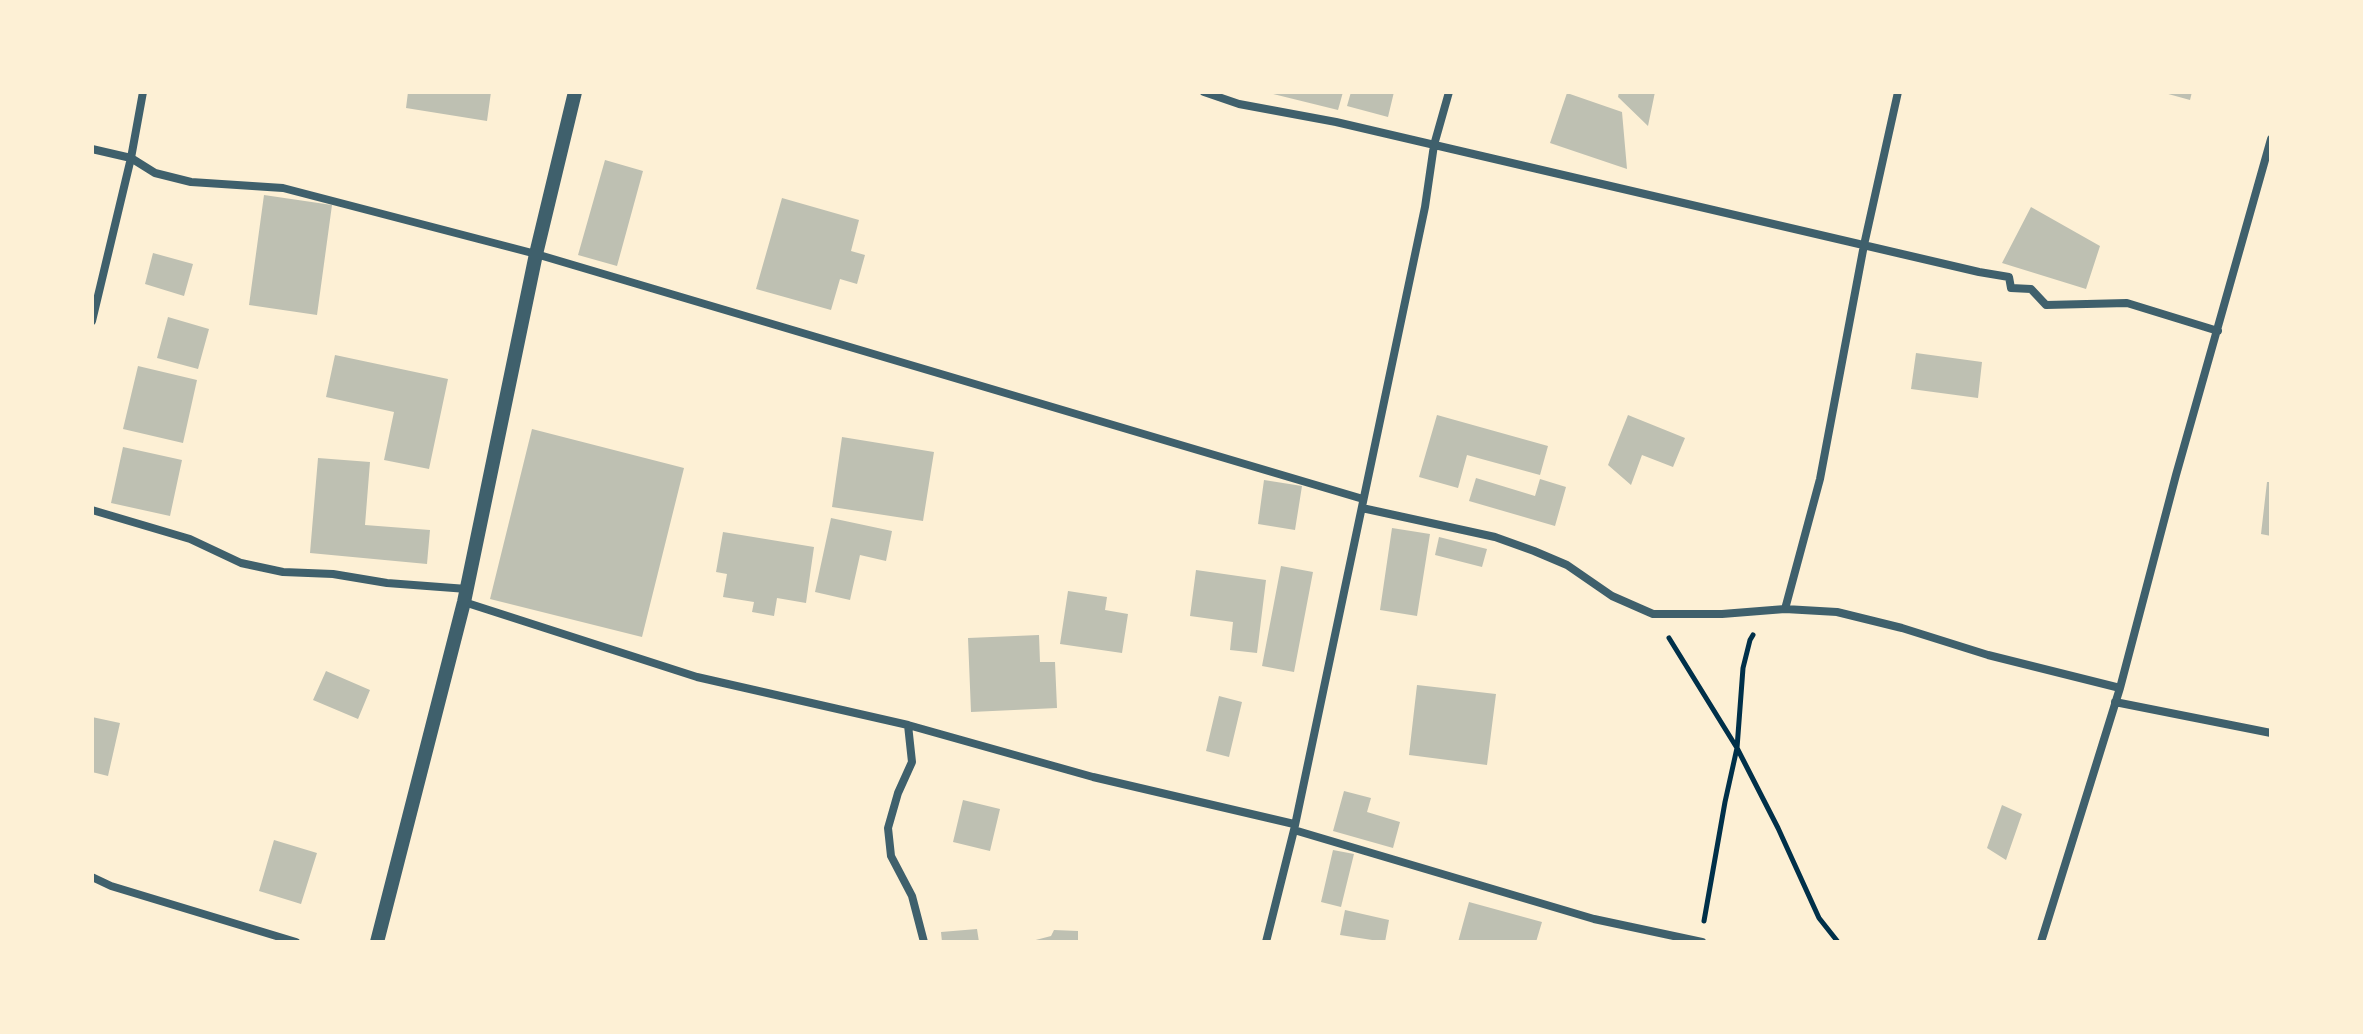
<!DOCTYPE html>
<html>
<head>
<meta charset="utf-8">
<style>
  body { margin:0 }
  #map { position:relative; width:2363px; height:1034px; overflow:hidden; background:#fdf0d5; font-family:"Work Sans",sans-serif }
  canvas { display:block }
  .frame { position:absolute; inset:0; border:94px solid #fdf0d5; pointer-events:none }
</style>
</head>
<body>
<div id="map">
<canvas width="2363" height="1034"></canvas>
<div class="frame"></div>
</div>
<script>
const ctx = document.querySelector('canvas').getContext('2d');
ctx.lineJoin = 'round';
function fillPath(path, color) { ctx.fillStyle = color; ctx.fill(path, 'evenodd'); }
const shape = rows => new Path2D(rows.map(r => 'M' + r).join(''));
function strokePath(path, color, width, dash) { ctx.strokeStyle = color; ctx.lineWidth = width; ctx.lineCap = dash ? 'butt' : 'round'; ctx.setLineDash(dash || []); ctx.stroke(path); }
fillPath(shape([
  [408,92,491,92,487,121,406,108],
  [1265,92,1343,92,1338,110],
  [1351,92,1394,92,1388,117,1347,106],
  [1619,92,1655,92,1648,126,1618,97],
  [2161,92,2192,92,2190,100],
  [1567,93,1622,112,1627,169,1550,143],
  [605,160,643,171,617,266,578,255],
  [264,195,332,205,317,315,249,305],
  [782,198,859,220,851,251,865,255,857,284,840,279,831,310,756,289],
  [2031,207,2100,246,2086,289,2002,263],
  [153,253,193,264,184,296,145,284],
  [168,317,209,329,198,369,157,358],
  [1916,353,1982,362,1978,398,1911,389],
  [335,355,448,379,429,469,384,460,394,412,326,397],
  [138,366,197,380,183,443,123,429],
  [1437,415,1548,446,1540,475,1467,455,1458,488,1419,477],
  [1628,415,1685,438,1673,467,1642,455,1631,485,1608,465],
  [532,429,684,468,642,637,490,599],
  [842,437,934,452,923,521,832,507],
  [123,447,182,460,170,516,111,503],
  [318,458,370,462,365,525,430,530,427,564,310,553],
  [1476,478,1535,496,1540,479,1566,487,1555,526,1469,501],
  [1264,480,1302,486,1295,530,1258,524],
  [2267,482,2271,482,2271,536,2261,534],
  [831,518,892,531,886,561,860,555,850,600,815,592],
  [1392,528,1430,534,1417,616,1380,610],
  [723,532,814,547,806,603,777,598,774,616,752,612,754,602,723,597,727,574,716,572],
  [1439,537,1487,549,1482,567,1435,555],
  [1281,566,1313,572,1294,672,1262,666],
  [1196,570,1266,580,1257,653,1230,650,1233,622,1190,616],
  [1068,591,1107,597,1105,610,1128,614,1122,653,1060,644],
  [1039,635,1040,662,1055,662,1057,708,971,712,968,638],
  [326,671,370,690,358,719,313,700],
  [1417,685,1496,694,1487,765,1409,755],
  [1219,696,1242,702,1229,757,1206,751],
  [92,717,120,723,108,776,92,772],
  [1344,791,1371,798,1367,812,1400,822,1393,848,1333,831],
  [963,800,1000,809,990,851,953,842],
  [2002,805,2022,814,2006,860,1987,848],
  [274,840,317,853,301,904,259,891],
  [1333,850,1354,854,1341,907,1321,902],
  [1469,902,1542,922,1536,942,1458,942],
  [1345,910,1389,920,1385,942,1340,935],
  [977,929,979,942,942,942,941,932],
  [1054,930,1078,931,1078,942,1028,942,1051,936]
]), '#bec0b2');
strokePath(shape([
  [1753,635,1750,640,1743,668,1737,748,1778,828,1819,918,1838,942],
  [1669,638,1737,748,1725,802,1704,921]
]), '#003049', 5);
strokePath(shape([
  [1204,92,1239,104,1336,122,1979,272,2009,277,2011,288,2031,289,2046,305,2127,303,2218,331],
  [92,149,131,158,155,173,191,182,283,188,536,254,1363,499],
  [92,321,131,158,143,92],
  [1362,508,1495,537,1534,551,1567,565,1612,596,1653,614,1722,614,1785,609,1837,612,1902,628,1988,655,2120,688],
  [92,510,190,539,241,563,283,572,333,574,387,583,467,589],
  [464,602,697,677,908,725,1093,777,1294,824],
  [1785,609,1820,479,1864,245,1898,92],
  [2115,702,2271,733],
  [908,725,912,762,898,793,888,828,891,856,912,896,924,942],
  [1294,830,1594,919,1702,942],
  [92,877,111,886,296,942],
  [1266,942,1294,830,1425,207,1434,145,1449,92],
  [2041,942,2120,688,2176,475,2271,139]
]), '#3f606c', 8);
strokePath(shape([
  [377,942,464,602,536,254,575,92]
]), '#3f606c', 14);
</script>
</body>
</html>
